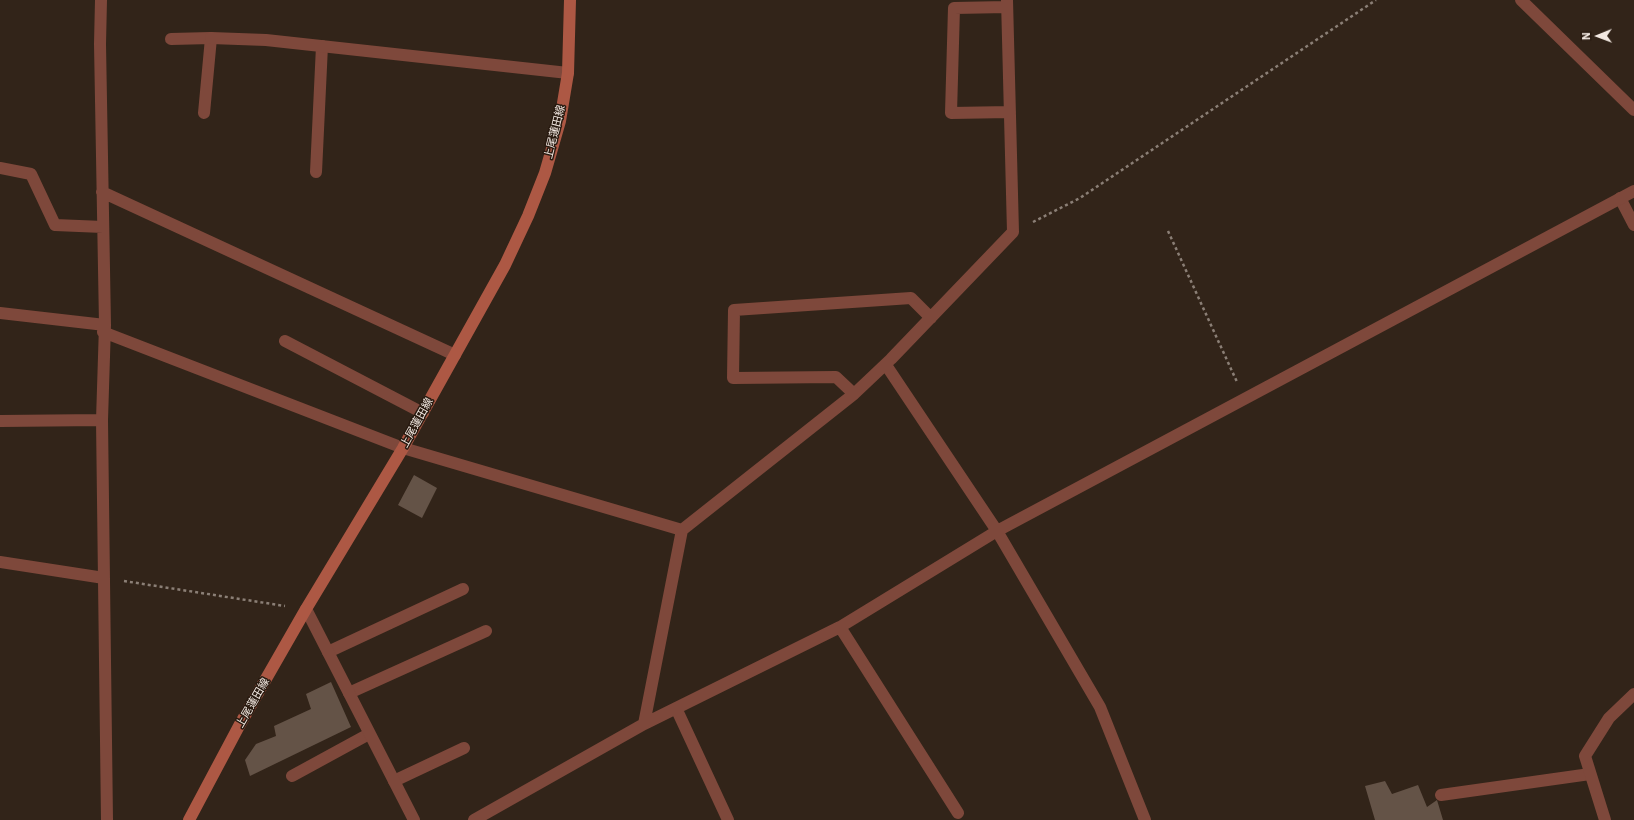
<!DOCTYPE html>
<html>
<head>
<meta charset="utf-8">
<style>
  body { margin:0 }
  #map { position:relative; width:1634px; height:820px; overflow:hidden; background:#322419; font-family:"IBM Plex Sans",sans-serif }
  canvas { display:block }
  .north { position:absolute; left:1578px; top:16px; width:40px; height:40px; -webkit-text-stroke:3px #281a10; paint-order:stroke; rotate:269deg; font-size:11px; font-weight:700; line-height:16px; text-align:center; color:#f3e9e2 }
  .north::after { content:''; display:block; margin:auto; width:14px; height:18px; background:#f3e9e2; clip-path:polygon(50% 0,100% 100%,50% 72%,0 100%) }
</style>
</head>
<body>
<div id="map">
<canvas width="1634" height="820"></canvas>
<div class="north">N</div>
</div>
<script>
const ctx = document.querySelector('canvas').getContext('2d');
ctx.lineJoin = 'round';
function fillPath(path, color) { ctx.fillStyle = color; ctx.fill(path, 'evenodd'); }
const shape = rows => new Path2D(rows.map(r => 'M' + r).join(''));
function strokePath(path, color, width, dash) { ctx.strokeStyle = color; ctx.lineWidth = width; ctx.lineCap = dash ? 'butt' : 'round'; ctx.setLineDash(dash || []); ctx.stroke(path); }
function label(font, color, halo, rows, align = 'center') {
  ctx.font = font + ' "IBM Plex Sans","Noto Sans JP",sans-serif'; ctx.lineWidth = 3; ctx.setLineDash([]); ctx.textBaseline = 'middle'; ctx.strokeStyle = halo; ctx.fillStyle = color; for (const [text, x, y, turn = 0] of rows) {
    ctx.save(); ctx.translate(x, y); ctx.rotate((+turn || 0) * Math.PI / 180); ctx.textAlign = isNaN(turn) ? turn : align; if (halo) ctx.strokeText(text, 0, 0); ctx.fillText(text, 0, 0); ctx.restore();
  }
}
fillPath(shape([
  [414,475,437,488,422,518,398,505],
  [331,682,351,727,250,776,245,760,256,744,276,736,274,726,311,709,306,694],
  [1385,781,1392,794,1418,785,1427,807,1437,800,1443,820,1375,820,1365,786]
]), '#645347');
strokePath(shape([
  [1033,222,1080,198,1376,0],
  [1168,231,1237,382],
  [124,581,285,606]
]), '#8b7f76', 2.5, [3, 3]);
strokePath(shape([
  [171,39,211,38,204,113],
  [316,172,322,46],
  [1620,198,1634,225],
  [328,652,463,589],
  [349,693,486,631],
  [292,776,369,734],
  [394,781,464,748],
  [1441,795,1590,774]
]), '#7e483b', 12);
strokePath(shape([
  [101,0,100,44,105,325,102,420,107,820],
  [1521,0,1634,110],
  [1007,7,954,8,951,113,1010,112],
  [211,38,266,40,568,73],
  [0,168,31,174,55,225,103,227],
  [102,192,455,355],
  [0,313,105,325],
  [103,332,403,448,682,530,644,724],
  [285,341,423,413],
  [886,365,997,531,1100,707,1145,820],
  [854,394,836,377,733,378,734,310,911,298,931,318],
  [0,421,102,420],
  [682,530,854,394,891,359,1013,232,1007,0],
  [0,562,104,578],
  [306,609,414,820],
  [840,627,958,813],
  [676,708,728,820],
  [474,820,644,724,840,627,997,531,1634,191],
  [1605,820,1585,756,1609,718,1634,694]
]), '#7e483b', 12);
strokePath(shape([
  [189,820,239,726,306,609,403,448,505,265,528,216,545,173,560,121,568,73,570,0]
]), '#ad5844', 12);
label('11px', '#f3e9e2', '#281a10', [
  ["上尾蓮田線",555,132,-76],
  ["上尾蓮田線",417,423,-61],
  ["上尾蓮田線",253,703,-60]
]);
</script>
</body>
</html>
